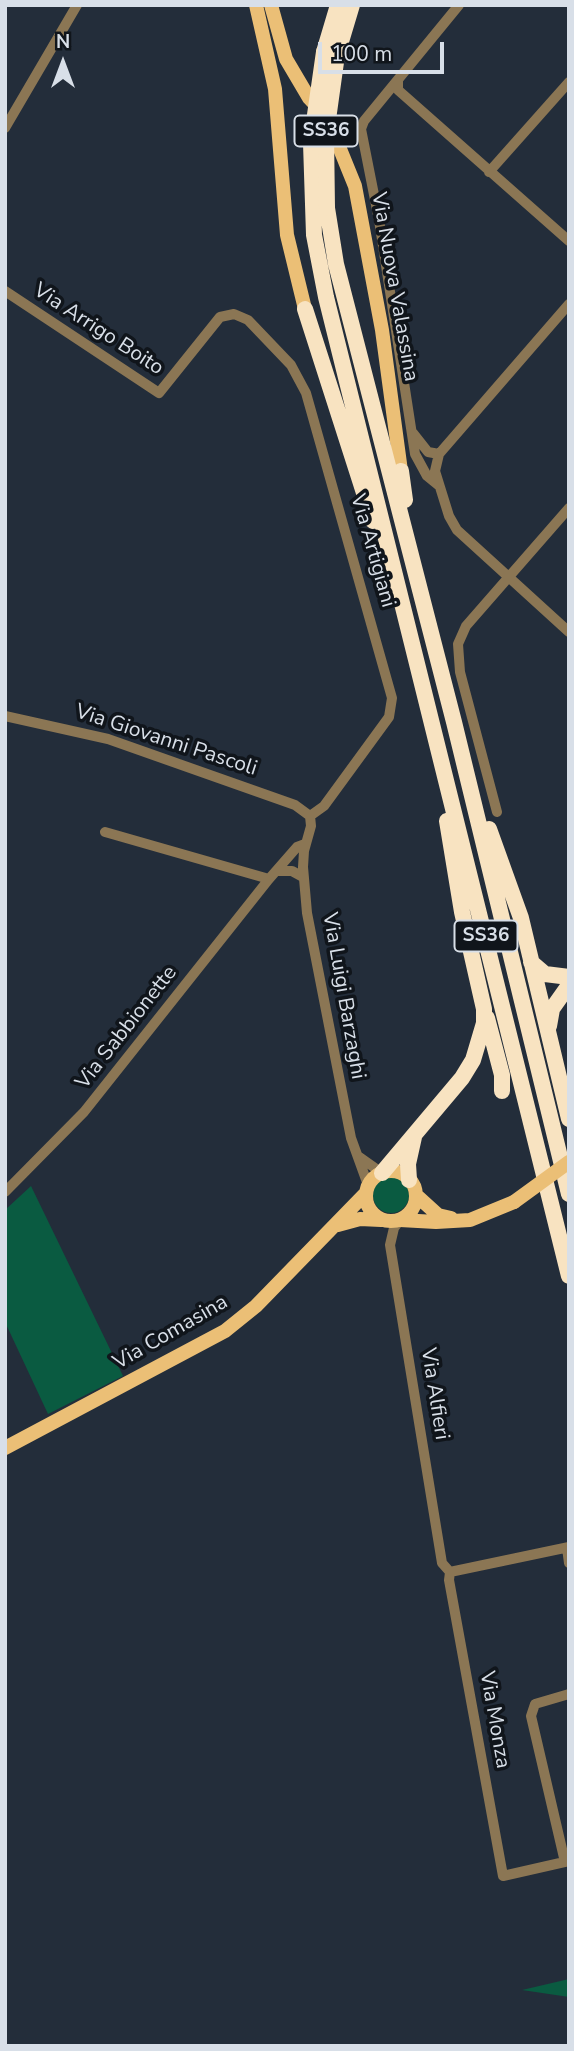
<!DOCTYPE html>
<html>
<head>
<meta charset="utf-8">
<style>
  body { margin:0 }
  #map { position:relative; width:574px; height:2051px; overflow:hidden; background:#232d3a; font-family:"Nunito Sans",sans-serif }
  canvas { display:block }
  .frame { position:absolute; inset:0; border:7px solid #d8dfe8; pointer-events:none }
  .north { position:absolute; left:28px; top:28px; width:70px; height:70px; -webkit-text-stroke:5px #10151b; paint-order:stroke; rotate:0deg; font-size:19px; font-weight:700; line-height:28px; text-align:center; color:#d8dfe8 }
  .north::after { content:''; display:block; margin:auto; width:24px; height:32px; background:#d8dfe8; clip-path:polygon(50% 0,100% 100%,50% 72%,0 100%) }
  .scale { position:absolute; left:318px; top:42px; width:126px; height:32px; box-sizing:border-box; border:4px solid #d8dfe8; border-top:0; padding-left:9px; font-size:21px; line-height:24px; white-space:nowrap; color:#d8dfe8; -webkit-text-stroke:5px #10151b; paint-order:stroke }
</style>
</head>
<body>
<div id="map">
<canvas width="574" height="2051"></canvas>
<div class="frame"></div>
<div class="north">N</div>
<div class="scale">100 m</div>
</div>
<script>
const ctx = document.querySelector('canvas').getContext('2d');
ctx.lineJoin = 'round';
function fillPath(path, color) { ctx.fillStyle = color; ctx.fill(path, 'evenodd'); }
const shape = rows => new Path2D(rows.map(r => 'M' + r).join(''));
function strokePath(path, color, width, dash) { ctx.strokeStyle = color; ctx.lineWidth = width; ctx.lineCap = dash ? 'butt' : 'round'; ctx.setLineDash(dash || []); ctx.stroke(path); }
function label(font, color, halo, rows, align = 'center') {
  ctx.font = font + ' "Nunito Sans",sans-serif'; ctx.lineWidth = 7; ctx.setLineDash([]); ctx.textBaseline = 'middle'; ctx.strokeStyle = halo; ctx.fillStyle = color; for (const [text, x, y, turn = 0] of rows) {
    ctx.save(); ctx.translate(x, y); ctx.rotate((+turn || 0) * Math.PI / 180); ctx.textAlign = isNaN(turn) ? turn : align; if (halo) ctx.strokeText(text, 0, 0); ctx.fillText(text, 0, 0); ctx.restore();
  }
}
fillPath(shape([
  '373 1195a18 18 0 1 1 36 0a18 18 0 1 1-36 0Z',
  [31,1186,123,1376,48,1414,5,1322,5,1210],
  [569,1979,569,1997,522,1990]
]), '#0a5b41');
strokePath(shape([
  [398,81,398,90,569,241],
  [5,128,77,5],
  [489,172,569,82],
  [5,291,159,393,220,317,234,314,248,320,291,365,306,393,392,698,389,717,324,806,310,816],
  [569,304,439,454,435,471,449,516,457,530,569,632],
  [413,433,428,452,439,454],
  [438,485,427,476,415,454,379,220,361,129,364,121,459,5],
  [5,716,108,739,295,805,310,816],
  [497,812,460,672,458,644,466,626,569,508],
  [310,816,311,826,304,851,303,867,307,913,351,1138,368,1185],
  [105,832,269,879],
  [276,871,292,871,303,877],
  [358,1156,382,1173],
  [5,1192,84,1112,269,879,297,847,305,844],
  [400,1220,394,1228,390,1245,442,1563,450,1572],
  [567,1548,569,1563],
  [450,1572,449,1580,503,1876,569,1861],
  [450,1572,569,1547],
  [565,1862,531,1716,535,1704,569,1694]
]), '#8b7654', 10);
strokePath(shape([
  [256,5,275,89,287,235,305,309],
  [271,5,286,59,309,98,327,117,355,186,382,330,401,471],
  '366 1196a25 25 0 1 1 50 0a25 25 0 1 1-50 0Z',
  [416,1195,438,1215,451,1218],
  [400,1220,436,1222,470,1220,514,1202],
  [338,1225,360,1219,381,1220],
  [5,1448,225,1331,256,1306,365,1194]
]), '#ebbf76', 14);
strokePath(shape([
  [324,52,338,5],
  [337,55,352,5],
  [311,143,314,235,326,297,569,1276],
  [327,208,336,264,454,722,569,1194],
  [305,309,373,521],
  [401,471,405,500],
  [489,829,521,918,569,1119],
  [531,962,545,974,569,977],
  [487,1018,502,1075,502,1091],
  [549,1026,552,1009,569,985],
  [382,1173,462,1078,473,1060,484,1023,484,1009,462,912,447,821],
  [409,1180,408,1164,414,1137]
]), '#f8e3c1', 16);
strokePath(shape([
  [514,1202,569,1162]
]), '#ebbf76', 14);
strokePath(shape([
  [311,143,324,52],
  [327,208,326,134,337,55]
]), '#f8e3c1', 16);
for (const [x, y, w] of [
  [326,131,63],
  [486,936,63]
]) { const box = new Path2D(); box.roundRect(x - w / 2, y - 15.5, w, 31, 5); ctx.fillStyle = '#10151b'; ctx.fill(box); strokePath(box, '#d8dfe8', 2); }
label('bold 19px', '#d8dfe8', null, [
  ["SS36",326,131],
  ["SS36",486,936]
]);
label('21px', '#d8dfe8', '#10151b', [
  ["Via Nuova Valassina",394,287,80],
  ["Via Arrigo Boito",98,330,33],
  ["Via Artigiani",372,551,74],
  ["Via Giovanni Pascoli",166,741,18],
  ["Via Luigi Barzaghi",343,996,80],
  ["Via Sabbionette",127,1028,-52],
  ["Via Comasina",171,1333,-30],
  ["Via Alfieri",434,1394,81],
  ["Via Monza",494,1720,80]
]);
</script>
</body>
</html>
